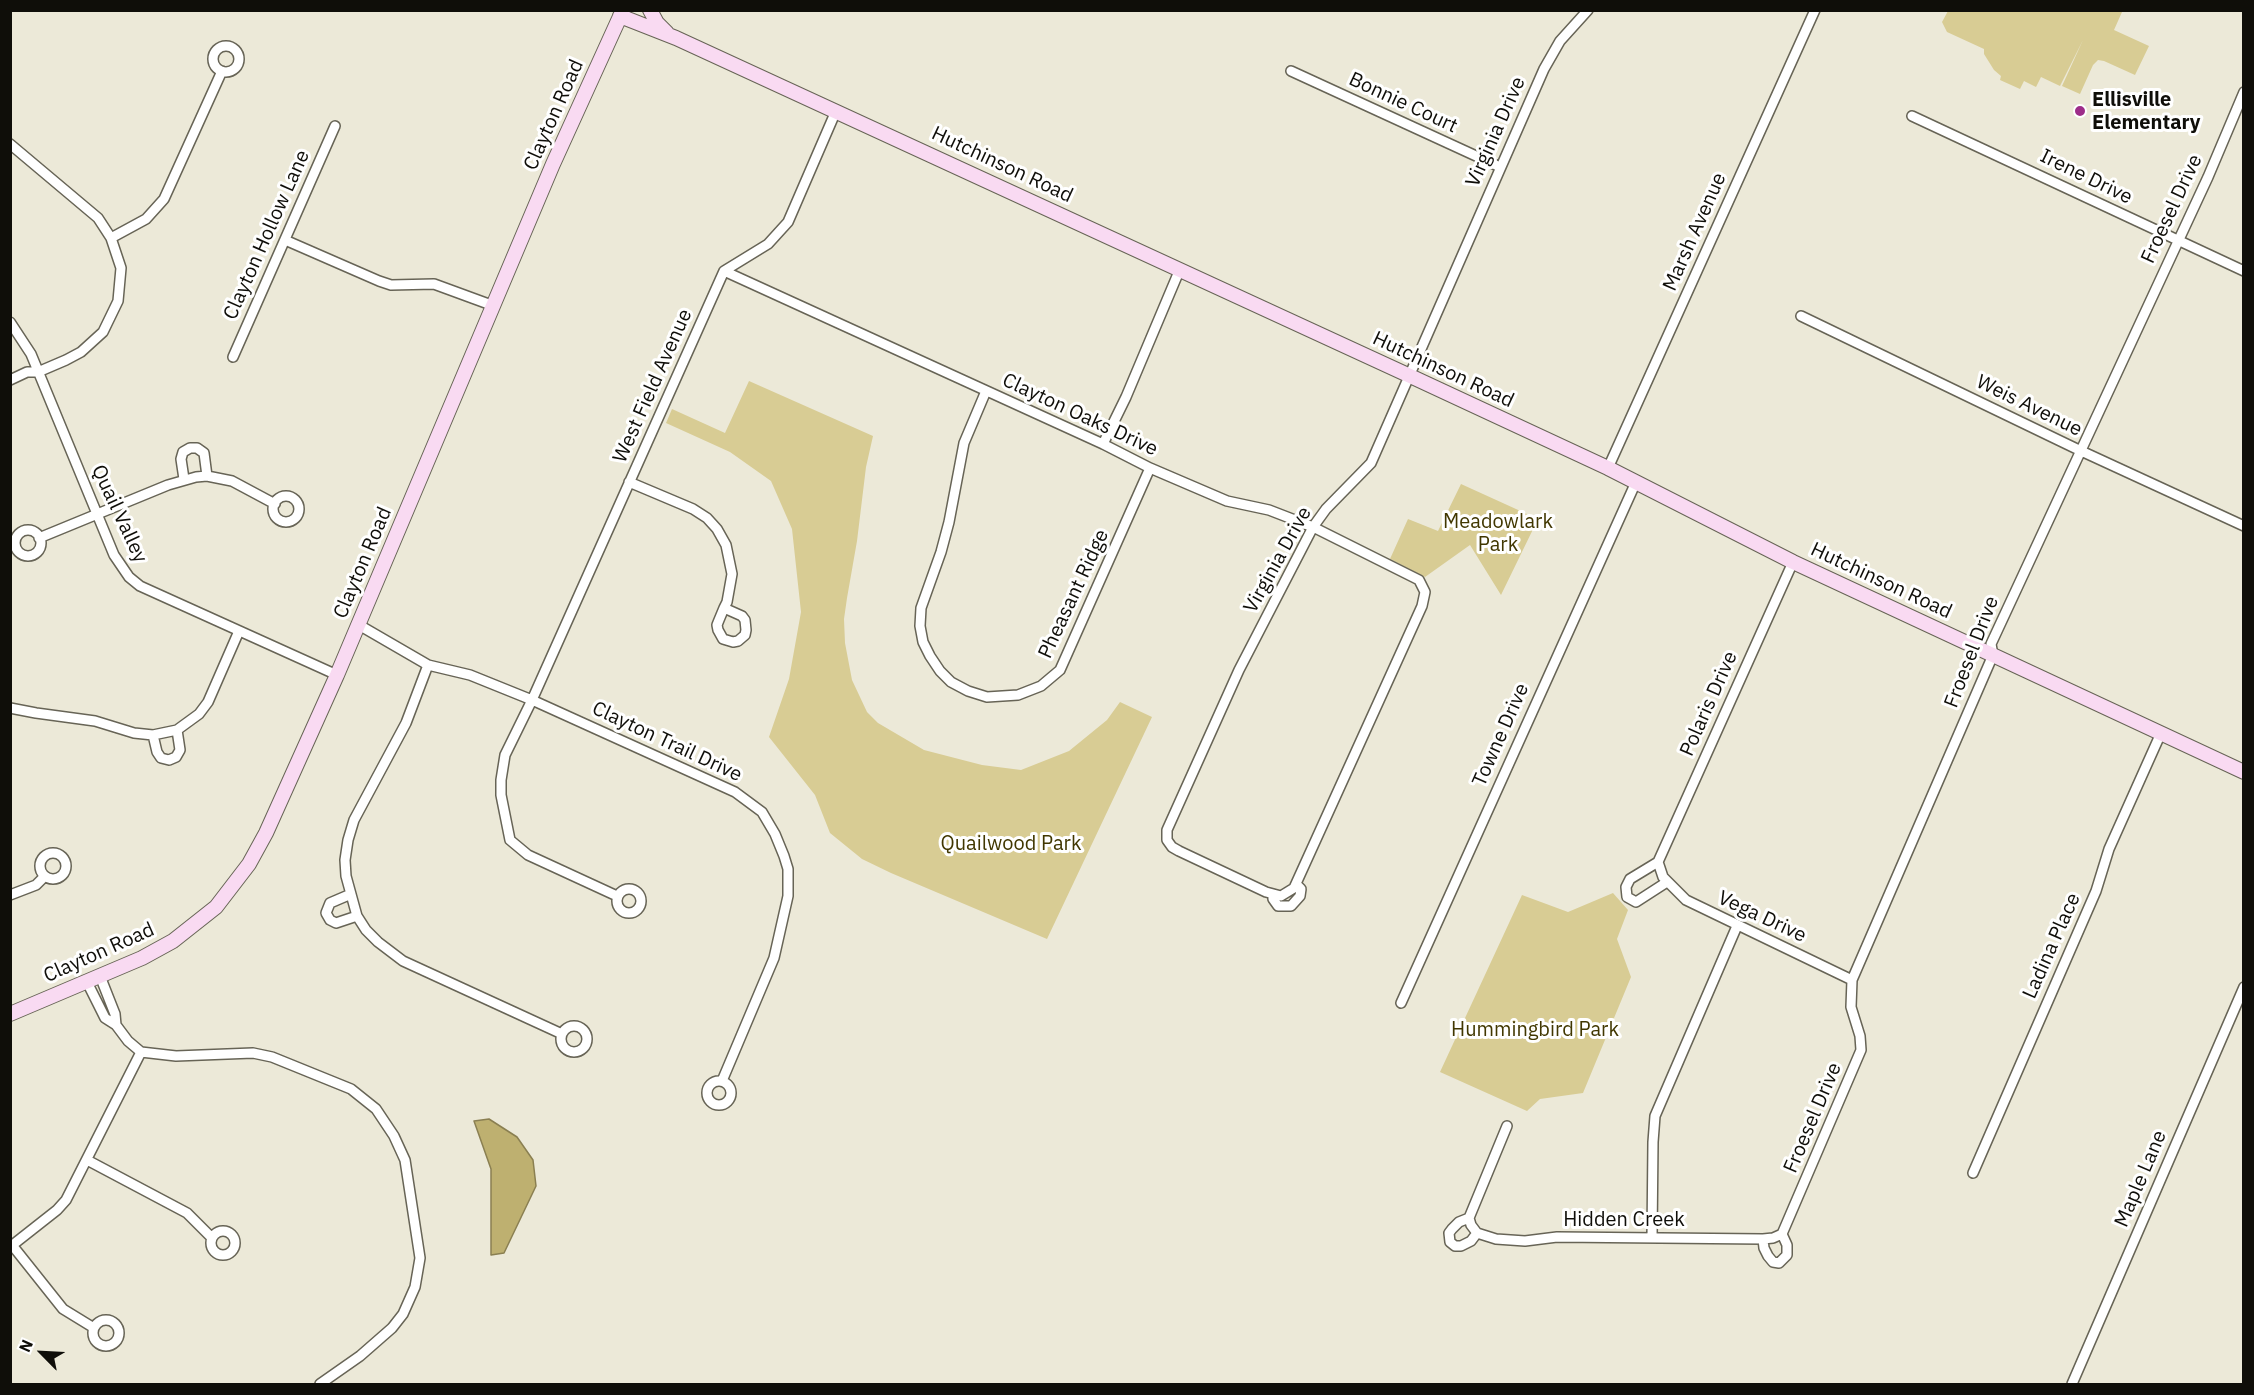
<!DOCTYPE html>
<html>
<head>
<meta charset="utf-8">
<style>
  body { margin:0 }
  #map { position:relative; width:2254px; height:1395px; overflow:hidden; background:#ece9d8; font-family:"IBM Plex Sans",sans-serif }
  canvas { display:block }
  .frame { position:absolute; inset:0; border:12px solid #0f0e09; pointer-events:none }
  .north { position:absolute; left:12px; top:1323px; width:60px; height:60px; -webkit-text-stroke:4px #fff; paint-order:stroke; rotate:294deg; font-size:16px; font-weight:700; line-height:24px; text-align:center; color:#0f0e09 }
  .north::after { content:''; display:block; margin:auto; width:21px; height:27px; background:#0f0e09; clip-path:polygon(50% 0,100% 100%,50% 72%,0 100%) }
</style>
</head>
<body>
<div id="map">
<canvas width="2254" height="1395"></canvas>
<div class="frame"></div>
<div class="north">N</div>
</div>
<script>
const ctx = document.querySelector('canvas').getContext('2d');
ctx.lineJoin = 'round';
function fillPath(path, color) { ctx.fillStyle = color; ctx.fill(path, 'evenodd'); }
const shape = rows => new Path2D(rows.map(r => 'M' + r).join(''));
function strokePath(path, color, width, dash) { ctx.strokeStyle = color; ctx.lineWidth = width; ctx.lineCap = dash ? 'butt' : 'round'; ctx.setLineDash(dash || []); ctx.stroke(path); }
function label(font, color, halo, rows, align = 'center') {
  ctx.font = font + ' "IBM Plex Sans",sans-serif'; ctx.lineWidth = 6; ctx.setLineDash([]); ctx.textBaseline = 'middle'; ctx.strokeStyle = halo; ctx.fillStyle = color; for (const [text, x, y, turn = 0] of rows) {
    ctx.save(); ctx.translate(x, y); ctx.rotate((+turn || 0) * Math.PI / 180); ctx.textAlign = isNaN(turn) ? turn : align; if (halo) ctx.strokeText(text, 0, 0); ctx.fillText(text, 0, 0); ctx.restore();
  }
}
fillPath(shape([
  [1948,11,2120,11,2122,12,2114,30,2149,46,2135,75,2104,61,2098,60,2093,65,2080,94,2062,86,2083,40,2060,86,2041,77,2036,87,2024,81,2020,89,2000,80,2001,76,1994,70,1984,54,1984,49,1947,32,1942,22],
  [749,381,873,436,866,467,857,541,847,598,844,619,845,643,852,680,867,712,878,723,924,750,982,765,1021,770,1069,751,1107,720,1120,702,1152,717,1047,939,891,873,862,859,830,833,815,795,769,737,789,679,801,612,792,529,771,481,730,452,666,423,672,409,725,433],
  [1461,484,1538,519,1501,595,1470,545,1425,577,1390,559,1408,519,1438,531],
  [1613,893,1628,910,1617,939,1631,977,1583,1093,1540,1099,1527,1111,1440,1072,1522,895,1568,912]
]), '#d8cc94');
const water = shape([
  [489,1119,517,1137,533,1160,536,1186,504,1253,491,1255,491,1169,474,1121,489,1119]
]);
fillPath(water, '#beb070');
strokePath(water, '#8a7f51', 1.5);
const street = shape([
  '213 59a13 13 0 1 1 26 0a13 13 0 1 1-26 0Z',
  [1291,71,1500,167],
  [1912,116,2244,271],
  [10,144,98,218,111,238,121,268,118,301,103,332,81,352,66,360,38,372,27,372,10,380],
  [111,238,146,219,164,199,222,71],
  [285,240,379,281,391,285,434,284,494,306],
  [724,271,1103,444,1150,468,1227,501,1269,510,1313,527,1419,580,1425,592,1422,606,1294,888,1281,896,1266,892,1179,851,1172,847,1167,840,1167,830,1239,670,1313,527,1326,509,1371,463,1544,69,1560,41,1588,10],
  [1801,316,2079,450,2244,526],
  [10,322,31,354,114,555,129,577,140,586,337,675],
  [233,357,335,126],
  [986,391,964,443,949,522,941,552,921,608,920,626,923,642,930,656,940,671,951,682,968,691,987,697,1018,695,1041,686,1060,670,1150,468],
  [1103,444,1126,397,1180,269],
  [1608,468,1815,10],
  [184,479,181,459,183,452,190,448,197,448,204,453,207,476],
  [629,482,693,509,707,518,717,529,726,545,732,574,727,602,724,608,719,620,717,625,718,630,723,639,733,642,738,641,745,635,746,630,745,620,742,616,724,608],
  '273 509a13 13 0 1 1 26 0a13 13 0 1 1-26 0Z',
  '15 543a13 13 0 1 1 26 0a13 13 0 1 1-26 0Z',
  [39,538,168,485,196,477,207,476,232,481,275,504],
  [1793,562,1658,862,1663,877,1686,900,1852,980],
  [359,625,428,665,470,675,532,700,735,792,762,812,775,834,784,856,788,869,788,896,774,958,722,1081],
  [428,665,406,723,354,820,348,840,345,860,346,876,357,916,366,930,378,942,403,961,562,1034],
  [10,708,36,713,95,721,134,733,153,735,177,730,199,714,208,702,239,631],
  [153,735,157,752,161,758,169,760,176,757,180,750,177,730],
  '40 866a13 13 0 1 1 26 0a13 13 0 1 1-26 0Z',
  [1658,862,1630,879,1626,887,1627,897,1636,902,1667,882],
  '617 901a12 12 0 1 1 24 0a12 12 0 1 1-24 0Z',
  [351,894,330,903,326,913,330,920,336,923,357,916],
  [1273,894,1273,899,1278,906,1291,906,1300,896,1301,889,1296,884],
  [10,895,36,885,45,876],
  [617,896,528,855,510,840,501,795,501,780,505,755,532,700,724,271,768,244,788,222,836,111],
  [100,976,115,1014,116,1025],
  [87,982,105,1018,116,1025,128,1041,141,1052,176,1056,253,1053,272,1057,351,1089,376,1109,394,1136,405,1160,420,1258,415,1287,403,1314,392,1328,360,1356,320,1384],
  [1401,1003,1636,482],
  '561 1039a13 13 0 1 1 26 0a13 13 0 1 1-26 0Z',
  '707 1093a12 12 0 1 1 24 0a12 12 0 1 1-24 0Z',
  [1507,1126,1469,1218,1471,1225,1477,1233,1496,1239,1525,1241,1557,1237,1763,1239,1773,1238,1782,1234],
  [87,1160,187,1213,212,1238],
  [1973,1173,2096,891,2109,849,2161,733],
  [1469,1218,1459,1222,1452,1229,1449,1233,1450,1242,1455,1246,1461,1246,1471,1241,1477,1233],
  '211 1243a12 12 0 1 1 24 0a12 12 0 1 1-24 0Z',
  [1782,1234,1861,1050,1860,1036,1851,1007,1852,980,1993,655,1991,644,2208,177,2244,92],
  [1652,1238,1653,1142,1655,1116,1737,926],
  [1763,1239,1764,1248,1768,1256,1773,1262,1779,1263,1787,1255,1787,1245,1782,1234],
  [12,1245,63,1309,94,1328],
  [10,1247,57,1210,66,1200,141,1052],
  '93 1333a13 13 0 1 1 26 0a13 13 0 1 1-26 0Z',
  [2072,1384,2244,987]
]);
const secondary = shape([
  [650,10,657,23,667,33],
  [620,16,676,38,1408,375,1608,468,1793,562,2244,772],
  [10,1014,142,958,173,941,216,907,249,864,266,833,337,675,553,164,623,10]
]);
strokePath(street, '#676456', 12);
strokePath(secondary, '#676456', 16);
strokePath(street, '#fff', 9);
strokePath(secondary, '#f9daf2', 14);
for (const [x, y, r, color] of [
  [2080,111,6,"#9d2c89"]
]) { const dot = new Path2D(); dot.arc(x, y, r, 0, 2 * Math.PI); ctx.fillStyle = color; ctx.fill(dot); strokePath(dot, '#fff', 2); }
label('bold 20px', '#0f0e09', '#fff', [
  ["Ellisville",2092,100],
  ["Elementary",2092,123]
], 'left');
label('20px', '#0f0e09', '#fff', [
  ["Bonnie Court",1403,103,25],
  ["Clayton Road",554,115,-66],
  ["Virginia Drive",1496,132,-66],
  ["Hutchinson Road",1002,165,25],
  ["Irene Drive",2086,177,26],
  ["Froesel Drive",2172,209,-65],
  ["Marsh Avenue",1695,232,-66],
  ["Clayton Hollow Lane",267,235,-66],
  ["Hutchinson Road",1443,370,25],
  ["West Field Avenue",653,386,-66],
  ["Weis Avenue",2029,406,26],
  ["Clayton Oaks Drive",1080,415,25],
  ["Quail Valley",119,514,65],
  ["Virginia Drive",1278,560,-61],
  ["Clayton Road",363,563,-67],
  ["Hutchinson Road",1881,581,25],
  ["Pheasant Ridge",1074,594,-65],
  ["Froesel Drive",1972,652,-69],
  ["Polaris Drive",1709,704,-66],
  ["Towne Drive",1501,735,-66],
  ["Clayton Trail Drive",667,742,25],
  ["Vega Drive",1762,917,25],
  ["Ladina Place",2052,946,-66],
  ["Clayton Road",99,953,-24],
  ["Froesel Drive",1813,1118,-67],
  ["Maple Lane",2141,1179,-67],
  ["Hidden Creek",1624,1220]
]);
label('20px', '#413701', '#fff', [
  ["Meadowlark",1498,522],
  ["Park",1498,545],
  ["Quailwood Park",1011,844],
  ["Hummingbird Park",1535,1030]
]);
</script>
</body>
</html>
